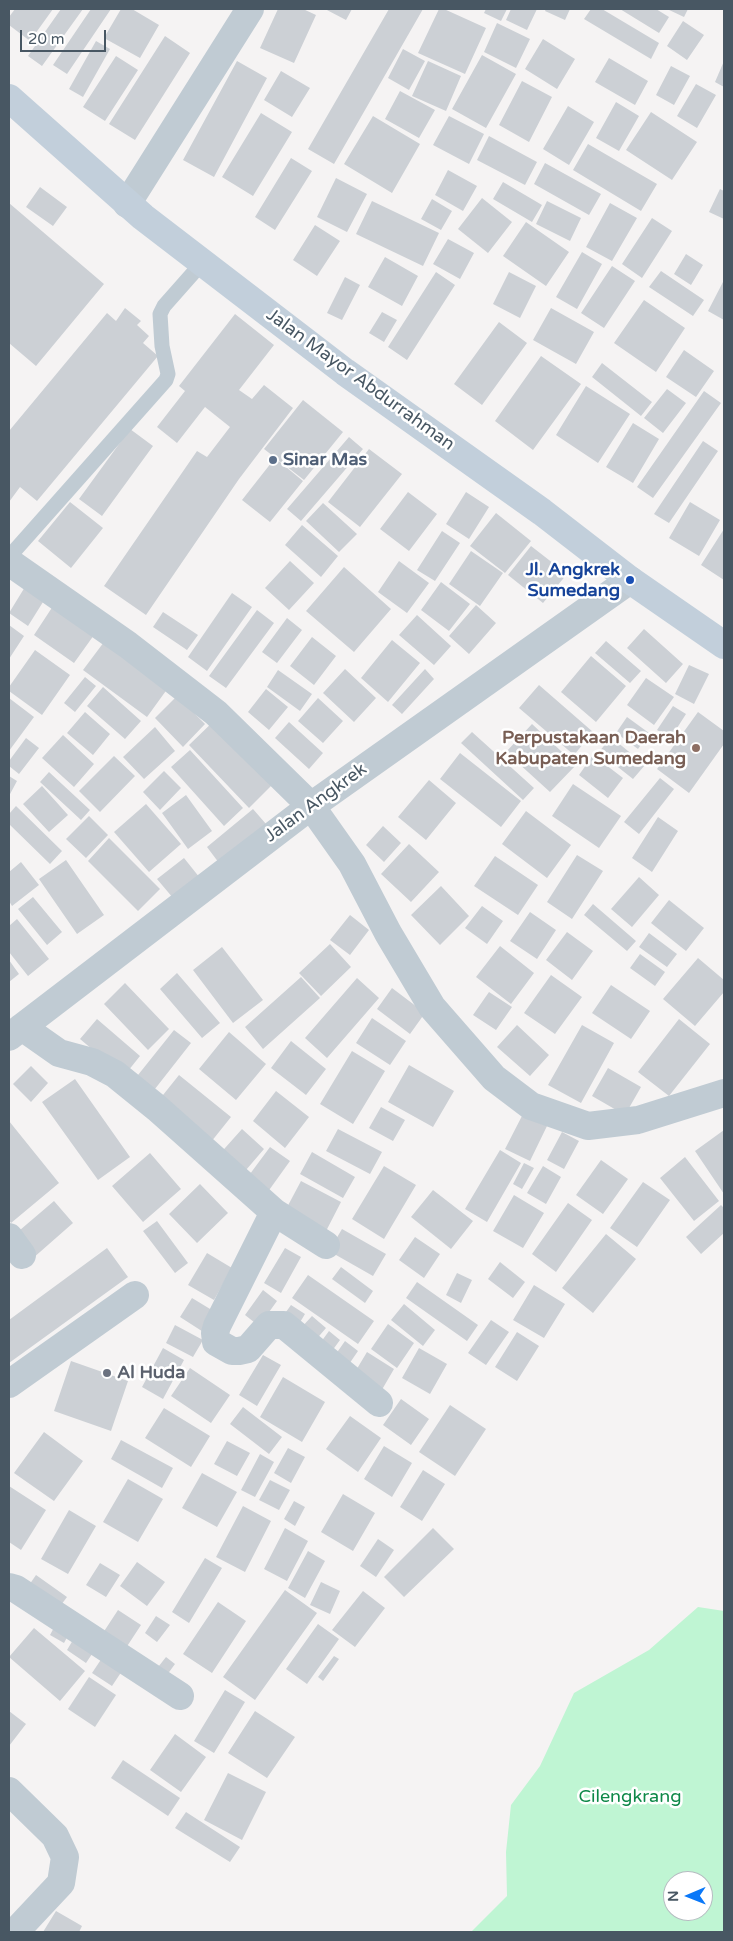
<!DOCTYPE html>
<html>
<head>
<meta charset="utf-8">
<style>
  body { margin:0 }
  #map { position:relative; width:733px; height:1941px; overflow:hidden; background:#f5f3f3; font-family:"Varela Round",sans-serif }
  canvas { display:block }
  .frame { position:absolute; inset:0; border:10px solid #485763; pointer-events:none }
  .north { position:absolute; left:663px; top:1871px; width:50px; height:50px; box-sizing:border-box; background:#fff; border:1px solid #b6bcc1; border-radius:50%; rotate:269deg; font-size:14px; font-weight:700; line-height:20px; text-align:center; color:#485763 }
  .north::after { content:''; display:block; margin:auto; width:18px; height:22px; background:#0a78f8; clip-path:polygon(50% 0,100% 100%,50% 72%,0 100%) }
  .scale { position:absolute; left:20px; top:30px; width:86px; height:22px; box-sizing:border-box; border:2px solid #485763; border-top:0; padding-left:6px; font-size:15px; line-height:18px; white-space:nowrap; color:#485763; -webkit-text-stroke:4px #fff; paint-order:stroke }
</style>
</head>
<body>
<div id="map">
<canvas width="733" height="1941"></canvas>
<div class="frame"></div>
<div class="north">N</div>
<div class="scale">20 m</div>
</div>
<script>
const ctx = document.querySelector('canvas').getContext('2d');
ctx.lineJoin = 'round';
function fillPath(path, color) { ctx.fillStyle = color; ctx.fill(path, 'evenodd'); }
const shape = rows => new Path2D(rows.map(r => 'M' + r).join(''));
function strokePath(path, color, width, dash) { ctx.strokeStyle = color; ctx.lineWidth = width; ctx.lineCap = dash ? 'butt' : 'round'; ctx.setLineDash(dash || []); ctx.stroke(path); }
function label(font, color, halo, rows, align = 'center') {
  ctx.font = font + ' "Varela Round",sans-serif'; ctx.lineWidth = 5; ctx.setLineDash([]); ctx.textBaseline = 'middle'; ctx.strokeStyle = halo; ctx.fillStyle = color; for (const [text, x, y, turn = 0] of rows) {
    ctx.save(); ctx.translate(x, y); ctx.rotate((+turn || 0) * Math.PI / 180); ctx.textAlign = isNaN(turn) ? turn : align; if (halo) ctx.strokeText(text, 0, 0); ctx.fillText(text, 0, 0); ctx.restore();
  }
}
fillPath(shape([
  [698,1607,724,1611,724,1932,471,1932,507,1896,506,1852,511,1805,540,1766,574,1693,649,1650],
  [673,1881,703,1881,703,1911,673,1911]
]), '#bff5d3');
fillPath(shape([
  [15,9,53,9,30,41,9,25,9,17],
  [61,9,83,9,42,66,28,56],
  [91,9,111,9,67,74,53,65],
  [121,9,132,9,159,25,140,58,104,38],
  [278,9,303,9,316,15,294,63,260,48],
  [325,9,352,9,346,20],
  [389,9,423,9,334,164,308,149],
  [439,9,444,9,486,28,465,74,418,53],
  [486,9,507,9,501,21,484,13],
  [511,9,537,9,527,30,506,20],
  [546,9,570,9,565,20,545,11],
  [591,9,602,9,659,43,651,59,584,19],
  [620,9,656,9,669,17,659,33],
  [667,9,688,9,684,17],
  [683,21,704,35,687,60,667,46],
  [497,23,530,39,516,68,484,52],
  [165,36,190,53,135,140,109,124],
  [543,39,575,59,557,89,525,69],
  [96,41,110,49,83,97,69,89],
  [403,49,425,61,409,90,388,78],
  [482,55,516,74,486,128,452,109],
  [116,56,138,70,105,121,83,107],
  [609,58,648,81,635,105,595,82],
  [237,61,267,78,214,177,183,160],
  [428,61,461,76,446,111,412,96],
  [724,61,724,87,715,82],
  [671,66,690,76,674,105,656,95],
  [281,71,310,88,292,117,264,100],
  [522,81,552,97,529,142,499,125],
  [696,84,716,95,697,128,677,116],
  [400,91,435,110,419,138,385,119],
  [616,102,639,116,619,151,596,138],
  [568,106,594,122,569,165,543,149],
  [651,112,697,142,672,180,626,150],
  [261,113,292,132,253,196,222,177],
  [373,116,420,144,392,193,344,164],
  [449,116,484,134,469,164,433,145],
  [489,136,537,162,525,185,477,160],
  [588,144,657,184,641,211,573,170],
  [291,158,312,171,275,230,255,217],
  [545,163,601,194,589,215,534,184],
  [448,170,477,186,463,211,435,195],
  [336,178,367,194,347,232,317,217],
  [503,182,542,205,532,222,493,199],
  [40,187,67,207,53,226,26,207],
  [720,189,724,191,724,219,709,212],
  [482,198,512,222,488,253,458,229],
  [432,199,452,211,441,230,421,219],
  [372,201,439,233,423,266,356,234],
  [547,201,581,218,570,241,536,224],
  [9,203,104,284,36,366,9,343],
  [610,203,637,218,612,261,586,247],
  [652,218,672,231,642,278,622,264],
  [526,222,569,252,546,286,503,256],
  [315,225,340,241,317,276,293,260],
  [448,239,474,253,460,279,433,264],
  [582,252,602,264,577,309,556,297],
  [686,254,703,265,691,285,674,274],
  [385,257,418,276,402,306,368,287],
  [612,266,635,281,604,328,581,313],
  [661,271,704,300,693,316,649,287],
  [436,272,455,285,407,360,388,347],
  [509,272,536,286,520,318,493,304],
  [345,277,360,285,342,320,327,313],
  [724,280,724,320,708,311],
  [644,300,685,328,656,372,614,343],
  [125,308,141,321,137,325,149,336,143,343,158,356,37,501,20,487,9,502,9,431,107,313,116,321],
  [551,308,594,332,576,364,533,340],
  [382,312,397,320,384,342,369,333],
  [235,314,274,345,239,390,252,399,264,385,293,408,239,479,146,615,104,586,197,451,207,457,230,427,205,407,177,443,157,427,185,391,179,386],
  [499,322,527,343,482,405,454,384],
  [684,350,714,371,696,397,666,377],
  [541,356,581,384,533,450,495,421],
  [602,363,652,402,641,416,592,377],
  [586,386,630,414,598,463,556,435],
  [667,389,686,403,663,433,644,418],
  [704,391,721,403,653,498,637,487],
  [303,400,343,432,304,480,264,449],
  [633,423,659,439,633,483,606,467],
  [130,429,153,446,102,516,79,499],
  [349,437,363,449,301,521,287,509],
  [703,441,718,451,669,523,654,514],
  [369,449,402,474,360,527,328,502],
  [275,458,303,481,270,522,242,500],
  [408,492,437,514,409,551,380,529],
  [466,492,489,507,469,539,446,524],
  [70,502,103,528,71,568,38,541],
  [690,502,720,520,699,556,669,538],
  [323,503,357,534,339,552,306,521],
  [496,513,531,541,505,573,470,546],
  [302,525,338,556,321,577,285,545],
  [724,529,724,580,701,565],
  [442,531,460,543,435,581,417,570],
  [531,546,567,574,543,603,508,575],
  [471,551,503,573,480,606,449,584],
  [290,561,314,583,289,610,265,588],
  [399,561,429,583,407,613,378,592],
  [344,567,391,609,354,652,306,611],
  [28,582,48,594,28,626,9,613],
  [441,582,470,604,449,631,421,610],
  [232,593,252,607,207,671,188,657],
  [476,605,496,623,469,654,449,636],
  [53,606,94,635,74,663,34,635],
  [257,610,274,623,226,688,209,676],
  [163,612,198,635,187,650,153,627],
  [417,615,451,646,434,665,399,635],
  [287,618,302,630,277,663,262,652],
  [9,625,24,636,9,659],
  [644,629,683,664,666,683,627,648],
  [312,637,336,656,314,685,290,666],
  [392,640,420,663,388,702,361,678],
  [606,641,641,671,630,683,595,653],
  [104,642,168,688,147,717,83,670],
  [35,650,70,675,42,715,9,691,9,687],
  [591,656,626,686,596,722,561,692],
  [689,665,709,674,694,704,675,694],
  [345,669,376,698,354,722,323,693],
  [425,669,434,679,402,714,392,705],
  [278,670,312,694,300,711,267,687],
  [85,677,96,686,75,712,64,703],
  [646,678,674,697,654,725,627,705],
  [539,685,593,732,574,755,519,708],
  [103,687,141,721,125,739,87,706],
  [266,689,288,707,269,730,248,712],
  [177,696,205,724,183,747,155,718],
  [9,698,34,717,9,751],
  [318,698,343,721,323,743,298,721],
  [673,706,686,714,670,739,657,730],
  [85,712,110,734,93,755,67,733],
  [698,712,724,731,724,744,689,793,657,769],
  [218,717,277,780,249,808,189,745],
  [627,717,649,733,638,749,616,733],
  [289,722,323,753,309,769,275,738],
  [532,724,576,765,550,792,506,752],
  [155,727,175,751,144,779,123,757],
  [472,732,534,788,523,800,461,743],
  [63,735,94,764,74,787,42,758],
  [611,737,645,765,633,779,599,752],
  [26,738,39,748,19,774,9,766,9,761],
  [190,750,243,808,224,826,171,767],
  [460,753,521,801,501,827,440,779],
  [593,755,623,778,608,798,579,775],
  [114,756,135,776,100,812,79,791],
  [164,771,181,788,160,810,143,792],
  [49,772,90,810,81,820,40,782],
  [9,776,17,781,9,796],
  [660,778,674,789,639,834,624,822],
  [429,780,456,803,426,840,398,817],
  [573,784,621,816,599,848,552,816],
  [42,786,68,815,49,832,23,804],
  [186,795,212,831,188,849,162,813],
  [146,804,181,844,149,872,114,832],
  [16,806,62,851,50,864,9,824,9,814],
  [253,809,266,824,219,863,207,847],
  [526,811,571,845,547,878,502,844],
  [89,816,108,835,86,858,66,839],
  [658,817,678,831,652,872,632,858],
  [383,826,401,843,384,862,366,845],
  [109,838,160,889,138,911,88,861],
  [409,844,439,872,411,902,381,874],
  [577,855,603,871,572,919,547,902],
  [495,856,538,885,518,915,474,886],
  [184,858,200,878,173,898,157,879],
  [66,860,104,915,77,934,39,879],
  [21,862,39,885,12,906,9,901,9,872],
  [639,877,659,895,632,927,611,909],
  [441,886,469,916,440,945,411,915],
  [33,897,62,932,47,945,18,909],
  [669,900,704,928,686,951,651,923],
  [593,904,636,941,627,951,584,915],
  [482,906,503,921,487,944,465,928],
  [530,912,556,930,537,959,510,941],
  [350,915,369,930,350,955,330,940],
  [17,919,49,959,28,976,9,952,9,926],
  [567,932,593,951,572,980,546,960],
  [649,933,677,954,667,967,639,947],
  [330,944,351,967,321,996,299,973],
  [500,946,534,973,511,1004,476,977],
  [222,947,263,1000,233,1023,193,970],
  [640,954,665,972,655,986,630,968],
  [698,958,724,980,724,992,695,1026,663,999],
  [9,960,19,974,9,982],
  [177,973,220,1023,202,1038,160,989],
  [551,975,582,997,555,1034,524,1013],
  [301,977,320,998,263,1049,245,1027],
  [357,978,379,998,327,1058,305,1038],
  [125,983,169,1029,148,1050,104,1004],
  [611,985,650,1011,631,1039,592,1013],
  [392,988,425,1013,410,1034,377,1009],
  [489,992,512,1007,496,1030,473,1015],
  [372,1018,406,1041,390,1065,356,1043],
  [97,1019,140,1056,124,1076,80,1039],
  [679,1019,710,1044,669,1096,638,1072],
  [517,1025,549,1055,530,1076,497,1047],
  [582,1025,614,1043,581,1103,548,1085],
  [174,1030,191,1043,151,1094,134,1080],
  [229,1032,266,1064,236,1100,199,1069],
  [291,1041,326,1069,306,1095,271,1068],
  [352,1051,385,1071,353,1124,320,1104],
  [409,1065,454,1091,433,1127,388,1102],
  [31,1066,48,1083,31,1102,13,1084],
  [608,1068,641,1087,625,1115,592,1096],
  [179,1075,231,1117,211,1142,159,1100],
  [75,1079,130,1157,98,1180,42,1102],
  [276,1091,309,1117,285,1148,253,1121],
  [381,1107,405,1120,393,1141,369,1128],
  [523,1114,547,1126,530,1161,505,1149],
  [9,1121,59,1183,11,1223,9,1220],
  [242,1129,264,1149,240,1177,217,1157],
  [338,1129,382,1152,370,1174,326,1151],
  [724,1130,724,1194,695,1151],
  [562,1132,579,1141,564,1169,547,1160],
  [270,1147,290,1161,267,1193,247,1178],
  [500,1150,521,1163,487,1222,465,1209],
  [312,1152,355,1177,343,1198,300,1174],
  [150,1153,181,1189,143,1222,112,1186],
  [685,1157,719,1201,694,1221,660,1178],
  [601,1160,628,1179,603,1214,576,1195],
  [524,1163,534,1168,522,1189,513,1184],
  [384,1166,416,1185,384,1239,352,1219],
  [543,1166,561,1177,546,1204,527,1193],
  [301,1181,341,1202,324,1235,284,1213],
  [643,1182,670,1200,637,1247,610,1228],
  [200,1184,228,1213,197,1243,169,1214],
  [433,1190,473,1221,451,1249,411,1217],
  [514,1195,544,1213,523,1248,493,1231],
  [54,1201,73,1223,32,1259,13,1236],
  [568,1203,592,1220,556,1272,532,1254],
  [721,1205,724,1208,724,1233,701,1254,686,1237],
  [157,1221,188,1263,175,1273,143,1231],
  [342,1229,386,1254,373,1276,329,1251],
  [606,1234,636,1259,593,1313,562,1288],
  [415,1237,440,1254,424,1278,399,1260],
  [107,1248,128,1277,9,1363,9,1320],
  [285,1248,301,1257,281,1293,264,1283],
  [207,1253,232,1268,214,1300,188,1285],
  [500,1262,525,1282,513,1298,488,1279],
  [341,1267,373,1291,365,1303,332,1279],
  [457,1273,472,1280,461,1303,446,1295],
  [308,1275,374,1321,358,1344,292,1298],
  [417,1282,478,1325,467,1341,406,1298],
  [534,1285,565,1304,544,1338,513,1320],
  [263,1290,277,1301,259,1326,245,1315],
  [192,1298,220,1315,208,1335,180,1317],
  [404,1304,435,1330,423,1346,391,1320],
  [291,1305,305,1314,296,1329,281,1319],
  [312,1316,326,1328,314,1342,300,1329],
  [491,1320,509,1332,486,1365,468,1353],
  [388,1324,414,1343,397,1368,371,1349],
  [175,1325,203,1340,193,1357,166,1343],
  [329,1331,340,1340,329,1355,318,1346],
  [517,1332,539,1346,517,1381,495,1367],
  [345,1341,358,1351,345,1370,331,1361],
  [163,1348,184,1360,163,1399,142,1387],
  [419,1348,447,1364,430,1394,402,1378],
  [367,1352,394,1369,380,1393,352,1377],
  [263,1355,281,1365,257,1406,239,1395],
  [71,1361,128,1381,111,1431,54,1411],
  [190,1368,230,1395,211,1423,171,1396],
  [283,1377,325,1402,302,1442,260,1417],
  [401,1399,429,1419,411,1445,383,1425],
  [450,1405,486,1429,455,1476,419,1452],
  [243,1407,282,1437,269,1454,230,1424],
  [164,1408,210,1436,191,1467,145,1438],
  [350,1416,381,1438,358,1472,326,1449],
  [44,1432,83,1461,54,1501,14,1473],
  [121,1440,173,1468,162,1488,111,1459],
  [227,1441,250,1453,237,1476,214,1464],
  [384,1446,412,1463,392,1497,364,1479],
  [288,1448,305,1457,291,1483,274,1473],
  [260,1454,274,1462,255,1497,241,1490],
  [423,1470,445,1484,422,1521,400,1507],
  [202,1473,237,1492,217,1527,182,1508],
  [128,1479,163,1499,138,1542,103,1522],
  [270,1480,290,1490,279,1510,259,1500],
  [9,1486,46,1510,21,1550,9,1542],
  [343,1494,375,1513,353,1551,321,1532],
  [294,1501,305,1507,295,1526,284,1519],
  [243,1506,271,1521,245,1572,216,1557],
  [69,1510,96,1526,68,1574,41,1559],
  [285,1528,308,1541,287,1581,264,1569],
  [433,1528,454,1549,404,1597,384,1577],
  [378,1539,394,1550,376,1577,360,1566],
  [308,1551,325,1561,305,1598,288,1588],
  [205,1558,222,1568,189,1623,172,1612],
  [137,1562,165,1582,147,1606,120,1586],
  [100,1563,120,1575,106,1597,86,1585],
  [36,1575,67,1597,55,1613,25,1591],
  [321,1582,340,1591,330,1614,310,1605],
  [285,1590,317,1613,255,1700,223,1677],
  [363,1591,385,1608,355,1647,332,1630],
  [218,1602,246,1621,212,1673,183,1654],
  [118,1610,141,1625,122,1654,99,1639],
  [156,1616,170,1625,157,1642,145,1633],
  [58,1620,72,1628,64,1643,50,1635],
  [318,1624,339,1639,307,1684,286,1669],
  [34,1628,85,1671,60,1701,9,1657],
  [76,1635,96,1648,86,1663,67,1650],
  [104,1655,124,1668,112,1686,92,1673],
  [334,1656,339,1659,323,1681,318,1677],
  [166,1657,175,1664,164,1679,155,1671],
  [89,1677,116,1695,95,1727,68,1709],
  [225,1690,245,1702,214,1753,194,1741],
  [9,1711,26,1724,9,1746],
  [255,1711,295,1737,267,1778,228,1753],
  [175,1734,206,1757,181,1792,150,1770],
  [123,1760,180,1798,168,1816,111,1778],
  [228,1773,266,1792,242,1840,204,1820],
  [186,1812,240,1847,230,1862,175,1828],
  [56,1911,82,1926,79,1932,43,1932]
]), '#ccd0d5');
strokePath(shape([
  [9,557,166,380,168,374,162,346,160,314,164,306,202,263]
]), '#c0cbd3', 15);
strokePath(shape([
  [127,204,250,9],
  [9,562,128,645,216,713,311,806,352,864,388,933,432,1007,494,1078,531,1106,588,1126,638,1120,724,1093],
  [22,1027,59,1053,92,1062,115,1074,157,1108,274,1212,217,1326,215,1333,216,1342,232,1351,239,1351,248,1349,269,1325,284,1325,379,1403],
  [9,1037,311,806,630,580],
  [274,1212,326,1245],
  [9,1237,22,1255],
  [9,1384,135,1295],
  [9,1587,16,1589,180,1696],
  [9,1791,55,1836,65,1857,61,1883,15,1932]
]), '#c0cbd3', 28);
strokePath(shape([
  [9,98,143,217,345,372,542,512,630,580,724,645]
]), '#c2cfdb', 28);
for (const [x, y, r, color] of [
  [273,460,5,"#5c6f8a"],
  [630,580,5,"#1a4fb4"],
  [696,748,5,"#8d6e63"],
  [107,1373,5,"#6b7280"]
]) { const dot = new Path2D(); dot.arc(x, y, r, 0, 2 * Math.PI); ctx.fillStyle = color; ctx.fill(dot); strokePath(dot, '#fff', 2); }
label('18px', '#485763', '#fff', [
  ["Jalan Mayor Abdurrahman",360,380,36],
  ["Jalan Angkrek",316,803,-36]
]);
label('bold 18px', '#4e5e75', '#fff', [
  ["Sinar Mas",283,460]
], 'left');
label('bold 18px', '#164399', '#fff', [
  ["Jl. Angkrek",620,570],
  ["Sumedang",620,591]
], 'right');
label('bold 18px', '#785e54', '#fff', [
  ["Perpustakaan Daerah",686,738],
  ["Kabupaten Sumedang",686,759]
], 'right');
label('bold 18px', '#5b616d', '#fff', [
  ["Al Huda",117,1373]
], 'left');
label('18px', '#0e8848', '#fff', [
  ["Cilengkrang",630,1797]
]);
</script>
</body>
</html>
